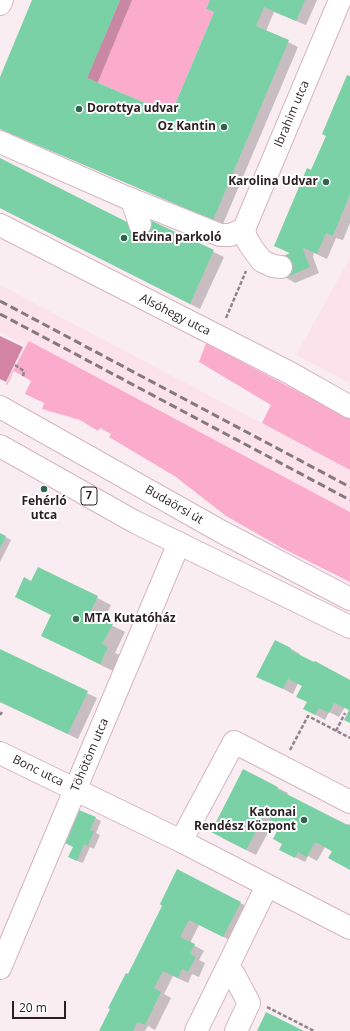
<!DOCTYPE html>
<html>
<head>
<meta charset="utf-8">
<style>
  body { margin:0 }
  #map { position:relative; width:350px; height:1031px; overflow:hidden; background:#faedf2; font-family:"Open Sans",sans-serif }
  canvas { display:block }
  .scale { position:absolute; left:12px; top:1001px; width:54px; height:18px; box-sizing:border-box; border:2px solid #2a1f23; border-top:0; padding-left:5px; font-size:12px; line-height:14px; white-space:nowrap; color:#2a1f23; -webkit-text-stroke:3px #fff; paint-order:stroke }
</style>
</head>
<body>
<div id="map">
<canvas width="350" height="1031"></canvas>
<div class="scale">20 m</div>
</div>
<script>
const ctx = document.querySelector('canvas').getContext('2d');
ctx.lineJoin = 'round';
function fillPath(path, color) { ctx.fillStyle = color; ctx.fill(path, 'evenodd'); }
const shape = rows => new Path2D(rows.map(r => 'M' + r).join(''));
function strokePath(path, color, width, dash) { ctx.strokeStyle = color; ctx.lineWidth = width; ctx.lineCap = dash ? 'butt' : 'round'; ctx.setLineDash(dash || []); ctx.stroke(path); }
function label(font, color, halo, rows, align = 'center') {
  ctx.font = font + ' "Open Sans",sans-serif'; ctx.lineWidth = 4; ctx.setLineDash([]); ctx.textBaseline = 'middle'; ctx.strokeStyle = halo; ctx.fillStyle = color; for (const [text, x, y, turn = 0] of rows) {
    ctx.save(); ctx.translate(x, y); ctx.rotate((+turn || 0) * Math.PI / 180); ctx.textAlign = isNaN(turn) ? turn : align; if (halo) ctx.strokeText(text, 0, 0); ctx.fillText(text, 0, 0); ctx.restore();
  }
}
fillPath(shape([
  [350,258,350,383,296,355],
  [0,285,350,470,350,512,30,341,26,346,0,332]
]), '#fbe2eb');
fillPath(shape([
  [120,0,210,0,206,9,214,12,171,114,87,78],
  [29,341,350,512,350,582,284,549,226,516,176,477,109,437,111,434,100,428,98,431,80,420,42,409,44,403,25,394,31,381,14,371,7,385,6,384,26,346],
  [206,343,350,419,350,470,262,423,271,405,199,362]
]), '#fbabcc');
fillPath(shape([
  [0,336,23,347,6,382,0,379]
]), '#d384a5');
fillPath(shape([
  [33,0,132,0,97,84,171,115,215,13,207,8,211,0,317,0,306,25,274,12,266,31,298,47,223,224,0,129,0,79],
  [350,77,350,223,343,240,336,238,327,259,314,253,313,257,319,273,295,283,285,277,291,254,276,246,312,171],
  [0,159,135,227,152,222,224,257,200,309,0,208],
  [0,534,11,540,0,562],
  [38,568,111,605,103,621,125,632,115,653,120,655,113,671,42,636,52,615,32,582],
  [290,648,300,654,299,656,350,680,350,710,345,707,339,717,329,712,325,720,314,714,308,702,303,686,298,683,293,694,258,676],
  [0,650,97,698,78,739,0,702],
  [244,770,278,788,288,793,287,795,350,826,350,869,333,852,325,847,317,861,308,856,305,862,291,855,284,844,281,825,274,821,256,855,222,838],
  [95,818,101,821,96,833,100,835,94,849,90,847,83,863,75,860],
  [178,871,250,908,234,942,199,925,190,943,204,951,199,960,205,963,199,977,192,974,188,983,173,976,164,994,171,998,155,1030,148,1026,145,1031,100,1031,164,905]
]), '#0003');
fillPath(shape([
  [32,0,120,0,87,78,171,114,214,12,206,9,210,0,305,0,296,21,264,7,256,26,289,40,213,220,0,129,0,77],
  [347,75,350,76,350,194,333,236,326,233,317,254,304,248,303,250,310,267,285,278,277,259,290,253,274,246,307,168,311,170,326,136,322,134],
  [0,158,135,226,152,221,214,250,190,304,0,208],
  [0,533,6,536,0,548],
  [38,567,98,596,90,613,113,624,102,644,108,647,100,664,41,636,51,615,15,597,24,577,31,581],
  [275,640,291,648,290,650,314,662,315,661,350,680,350,723,344,720,349,710,334,703,329,713,319,708,315,715,303,709,307,702,296,697,302,686,288,679,283,689,256,677],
  [0,649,88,691,68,734,0,702],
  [243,769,278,787,277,789,347,825,347,824,350,825,350,870,328,858,332,851,315,842,307,857,298,852,295,858,279,850,282,844,273,839,280,825,264,816,246,850,211,832],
  [79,810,96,817,90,830,94,831,88,846,84,844,77,861,68,857,73,847,65,843],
  [177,869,241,902,223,937,189,920,180,937,195,944,190,954,196,957,188,972,182,969,178,978,163,971,154,988,161,992,145,1025,137,1022,133,1031,99,1031,110,1009,108,1008,126,973,128,974,162,906,160,904],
  [266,1012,304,1031,257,1031]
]), '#7ad1a6');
const minor = shape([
  [0,4,2,0],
  [0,142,125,197,220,235,230,235,244,229],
  [132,200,140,224],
  [0,225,290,373,350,407],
  [244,229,340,0],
  [244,229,246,238,252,248,262,261,273,266,281,267],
  [0,753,181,841,350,928],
  [181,841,234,742,350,802],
  [0,968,179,543],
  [226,970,233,973,249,1003,236,1031],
  [196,1031,267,886]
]);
const major = shape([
  [0,407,222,532,350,599],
  [0,446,135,522,350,627]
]);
strokePath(minor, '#d5b5c1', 24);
strokePath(major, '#d5b5c1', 24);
strokePath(shape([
  [226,318,246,271],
  [15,365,24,371,23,377],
  [0,715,2,712],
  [336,731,345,713],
  [290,750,308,716,350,738],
  [267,1007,314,1031]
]), '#918589', 2.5, [4, 2]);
strokePath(minor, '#fff', 22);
strokePath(major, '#fff', 22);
strokePath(shape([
  [0,301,350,487],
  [0,314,350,500]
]), '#85797e', 3, [8, 4]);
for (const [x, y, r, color] of [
  [79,109,4,"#30664d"],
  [224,127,4,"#30664d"],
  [326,182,4,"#30664d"],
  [124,238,4,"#30664d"],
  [44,489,4,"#30664d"],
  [76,619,4,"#30664d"],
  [304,820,4,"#30664d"]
]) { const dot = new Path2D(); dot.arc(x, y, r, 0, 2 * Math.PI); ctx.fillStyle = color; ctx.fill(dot); strokePath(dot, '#fff', 1.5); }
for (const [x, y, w] of [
  [89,496,16]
]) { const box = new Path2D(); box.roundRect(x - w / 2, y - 9, w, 18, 3); ctx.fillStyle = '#fff'; ctx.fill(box); strokePath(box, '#2a1f23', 1); }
label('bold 11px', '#2a1f23', null, [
  ["7",89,496]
]);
label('bold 12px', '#2a1f23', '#fff', [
  ["Dorottya udvar",87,109],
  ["Oz Kantin",216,127,"right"],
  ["Karolina Udvar",318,182,"right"],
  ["Edvina parkoló",132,238],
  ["Fehérló",44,502,"center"],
  ["utca",44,516,"center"],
  ["MTA Kutatóház",84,619],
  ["Katonai",296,813,"right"],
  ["Rendész Központ",296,827,"right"]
], 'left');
label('12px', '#2a1f23', '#fff', [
  ["Ibrahim utca",292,114,-67],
  ["Alsóhegy utca",175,315,27],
  ["Budaörsi út",174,505,30],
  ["Töhötöm utca",90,755,-67],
  ["Bonc utca",38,771,26]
]);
</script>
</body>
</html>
